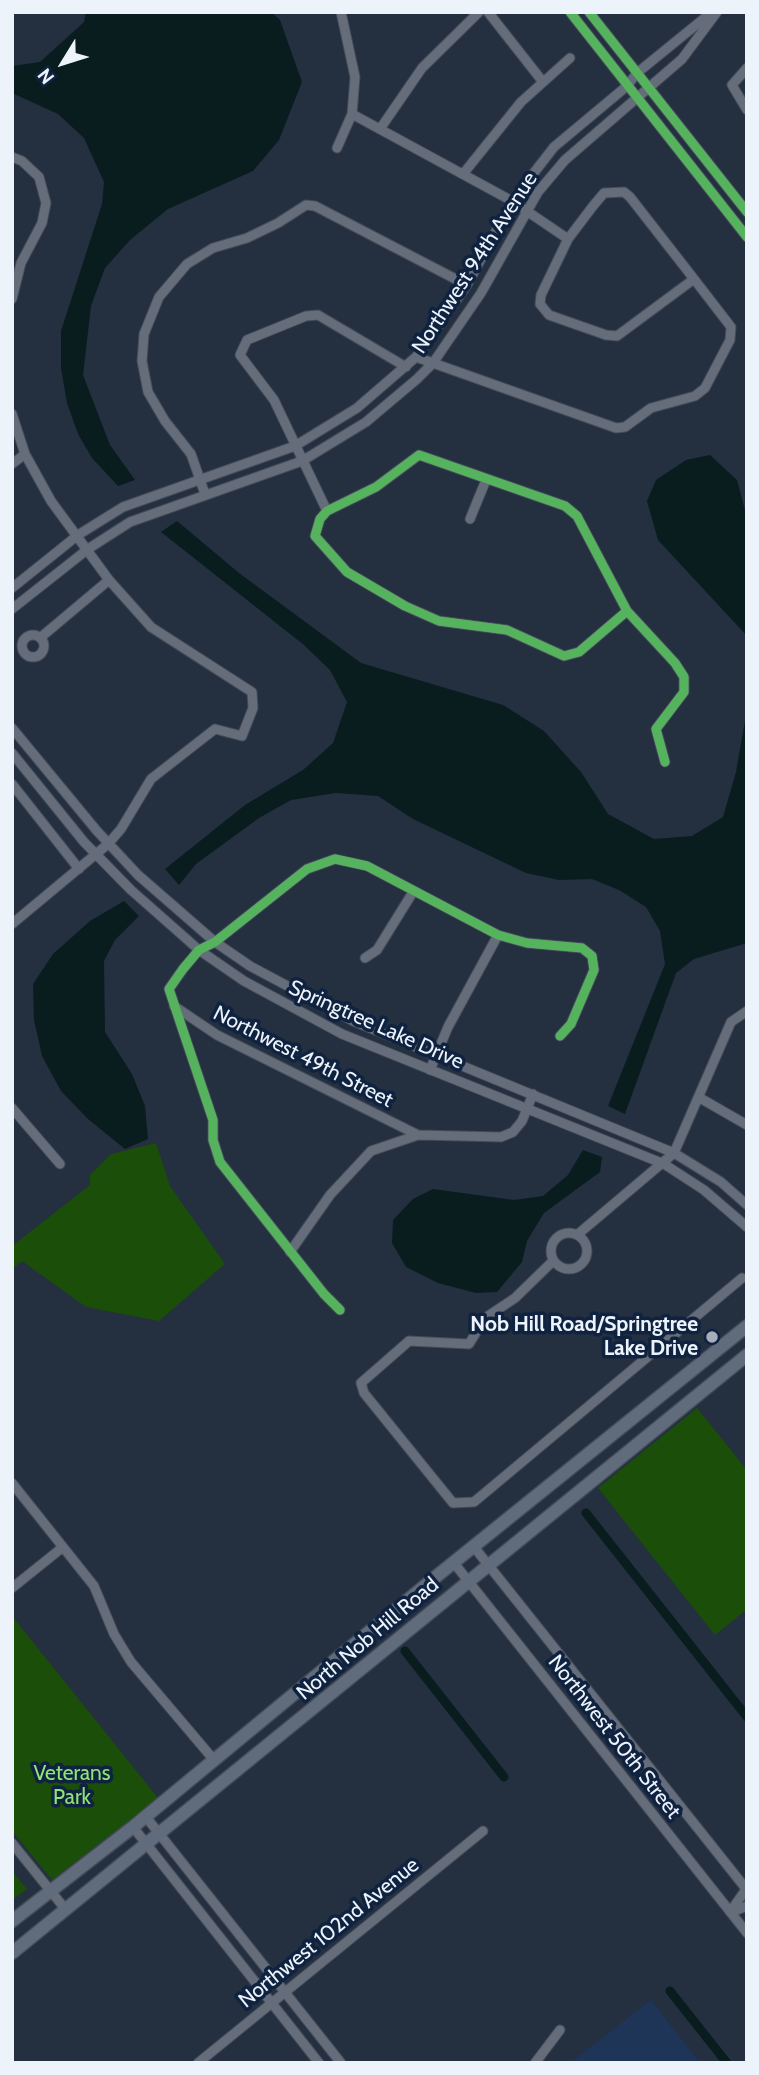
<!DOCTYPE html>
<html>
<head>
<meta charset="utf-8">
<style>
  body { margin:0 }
  #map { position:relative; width:759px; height:2075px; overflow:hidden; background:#242f40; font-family:Cabin,sans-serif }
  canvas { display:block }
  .frame { position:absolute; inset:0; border:14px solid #edf3fb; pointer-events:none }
  .north { position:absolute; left:28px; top:28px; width:70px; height:70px; -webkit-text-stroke:5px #0f2341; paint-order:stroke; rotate:232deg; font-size:19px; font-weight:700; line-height:28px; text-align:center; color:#edf3fb }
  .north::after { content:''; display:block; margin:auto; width:24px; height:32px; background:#edf3fb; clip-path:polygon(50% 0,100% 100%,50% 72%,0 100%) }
</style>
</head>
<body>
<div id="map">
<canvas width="759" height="2075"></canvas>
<div class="frame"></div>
<div class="north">N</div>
</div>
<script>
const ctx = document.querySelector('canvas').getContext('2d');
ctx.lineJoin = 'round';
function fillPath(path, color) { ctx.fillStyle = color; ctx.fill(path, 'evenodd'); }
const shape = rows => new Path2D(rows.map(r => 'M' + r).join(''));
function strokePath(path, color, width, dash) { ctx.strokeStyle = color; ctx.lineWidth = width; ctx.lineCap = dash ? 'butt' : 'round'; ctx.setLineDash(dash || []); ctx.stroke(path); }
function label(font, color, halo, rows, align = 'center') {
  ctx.font = font + ' Cabin,sans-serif'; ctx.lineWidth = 7; ctx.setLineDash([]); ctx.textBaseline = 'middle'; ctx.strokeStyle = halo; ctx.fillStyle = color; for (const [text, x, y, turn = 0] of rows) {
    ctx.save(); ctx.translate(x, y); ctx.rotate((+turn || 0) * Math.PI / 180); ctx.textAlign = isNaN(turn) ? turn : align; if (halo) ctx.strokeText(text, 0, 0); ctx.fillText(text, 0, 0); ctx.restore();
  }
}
fillPath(shape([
  [651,2000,700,2063,571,2063,580,2055]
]), '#1f3558');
fillPath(shape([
  [156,1143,170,1186,225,1264,159,1321,86,1307,22,1261,12,1269,12,1246,90,1185,90,1175,111,1154],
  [697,1408,747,1470,747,1609,715,1635,598,1488],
  [12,1616,158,1798,52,1880,12,1831],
  [12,1871,27,1889,12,1900]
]), '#1b4e09');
fillPath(shape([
  [86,12,271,12,280,20,302,82,279,140,253,171,168,209,130,240,105,268,91,306,83,375,110,445,135,480,118,486,92,458,78,434,67,403,61,368,61,331,102,204,104,182,84,138,58,114,12,93,12,66,40,62,84,22],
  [710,455,737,480,747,518,747,636,658,540,647,501,656,480,686,460],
  [177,521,239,573,361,663,503,705,544,731,581,772,608,814,654,839,692,836,723,817,736,772,747,709,747,943,694,959,676,973,625,1114,608,1106,665,964,660,931,646,907,619,890,592,879,559,880,526,873,413,819,378,796,336,793,291,800,259,818,196,864,179,885,165,869,245,805,303,770,333,743,347,702,330,670,304,645,161,532],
  [124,901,139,916,115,940,104,961,105,1032,132,1074,145,1106,148,1139,125,1149,88,1119,61,1091,42,1056,34,1020,33,984,53,954,90,921],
  [583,1150,602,1157,600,1172,544,1213,527,1241,522,1262,497,1292,476,1293,438,1283,406,1267,392,1243,393,1220,413,1199,433,1189,514,1200,543,1196,568,1175]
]), '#091d1f');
strokePath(shape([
  [586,1513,747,1717],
  [405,1651,504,1777],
  [670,1991,727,2063]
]), '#091d1f', 9);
const minor = shape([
  [488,12,543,82],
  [570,12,747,237],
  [589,12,747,212],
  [747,68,732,85,747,110],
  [352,114,512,201,568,239],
  [380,129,422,68,479,12],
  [337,148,352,114,355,77,341,12],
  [12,157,22,161,39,177,46,203,42,223,21,263,12,299],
  [463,174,521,102,570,58],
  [416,357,616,428,625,427,651,408,695,396,705,388,730,340,731,327,694,279,630,197,624,192,604,193,593,206,568,239,541,295,540,304,549,315,606,335,617,336,694,279],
  [12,414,25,454,51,501,109,580,151,627,252,692,253,708,242,736,215,729,151,779,121,829,108,844,12,924],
  [12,464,25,454],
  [205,494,191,454,165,421,148,392,142,361,144,334,159,297,187,264,213,248,247,238,278,223,306,205,315,206,467,285],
  [327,511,274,400,240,355,247,340,306,316,318,315,406,367],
  [470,519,486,480],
  [12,588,78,535,123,507,295,446,357,408,416,357,467,285,512,201,554,147,627,86,637,73,712,12],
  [12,609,88,549,130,522,302,461,366,422,417,379,433,363,481,293,538,192,565,160,682,59,717,12],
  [627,611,579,652,564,656,507,630,439,621,405,606,347,572,315,536,320,519,327,511,376,487,419,455,565,506,577,516,627,611,675,663,684,677,684,692,656,729,665,762],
  '22 646a11 11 0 1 1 22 0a11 11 0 1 1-22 0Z',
  [40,638,109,580],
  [12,728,97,831,138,875,215,942,250,966,353,1021,674,1153,721,1182,747,1205],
  [12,753,84,842,131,890,199,950,244,981,342,1034,664,1164,704,1190,747,1227],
  [12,784,79,869],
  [365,958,377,950,413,892],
  [174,1006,217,1035,418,1135],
  [430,1070,448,1027,498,935],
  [700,1098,747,1125],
  [12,1108,60,1164],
  '551 1251a18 18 0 1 1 36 0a18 18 0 1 1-36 0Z',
  [577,1235,674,1153,731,1022,747,1011],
  [290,1252,330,1195,371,1151,418,1135,501,1137,513,1132,522,1121,533,1094],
  [553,1261,515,1298,485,1318,469,1344,409,1341,361,1383,364,1393,453,1503,474,1502,742,1278],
  [340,1310,324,1294,220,1162,213,1140,213,1120,169,989,183,969,199,950,215,942,307,869,335,859,367,866,498,935,527,943,582,948,592,956,594,970,571,1024,560,1036],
  [12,1483,94,1586,114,1634,131,1662,214,1760],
  [474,1547,747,1890],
  [454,1563,747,1933],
  [12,1588,63,1547],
  [146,1817,341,2063],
  [133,1827,319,2063],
  [12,1843,66,1910],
  [730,1912,747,1888],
  [732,1912,747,1906],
  [198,2063,483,1831],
  [535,2063,560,2030]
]);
const major = shape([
  [12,1921,133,1827,438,1575,747,1326],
  [12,1953,747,1355]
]);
strokePath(minor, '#444c59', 11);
strokePath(major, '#444c59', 15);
strokePath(minor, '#656d7a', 9);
strokePath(major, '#606b7c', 12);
strokePath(shape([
  [570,12,747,237],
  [589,12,747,212],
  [627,611,579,652,564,656,507,630,439,621,405,606,347,572,315,536,320,519,327,511,376,487,419,455,565,506,577,516,627,611,675,663,684,677,684,692,656,729,665,762],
  [340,1310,324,1294,220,1162,213,1140,213,1120,169,989,183,969,199,950,215,942,307,869,335,859,367,866,498,935,527,943,582,948,592,956,594,970,571,1024,560,1036]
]), '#56b35d', 9);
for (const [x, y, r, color] of [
  [712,1337,7,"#a7aeba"]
]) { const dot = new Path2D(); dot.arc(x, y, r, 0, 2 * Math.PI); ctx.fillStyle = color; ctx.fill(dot); strokePath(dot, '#0f2341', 2.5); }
label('21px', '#edf3fb', '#0f2341', [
  ["Northwest 94th Avenue",475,263,-57],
  ["Springtree Lake Drive",376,1025,24],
  ["Northwest 49th Street",303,1057,27],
  ["North Nob Hill Road",368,1639,-40],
  ["Northwest 50th Street",614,1737,52],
  ["Northwest 102nd Avenue",329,1933,-39]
]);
label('bold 21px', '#edf3fb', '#0f2341', [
  ["Nob Hill Road/Springtree",698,1325],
  ["Lake Drive",698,1349]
], 'right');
label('21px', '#90e476', '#0f2341', [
  ["Veterans",72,1774],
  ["Park",72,1798]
]);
</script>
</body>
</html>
